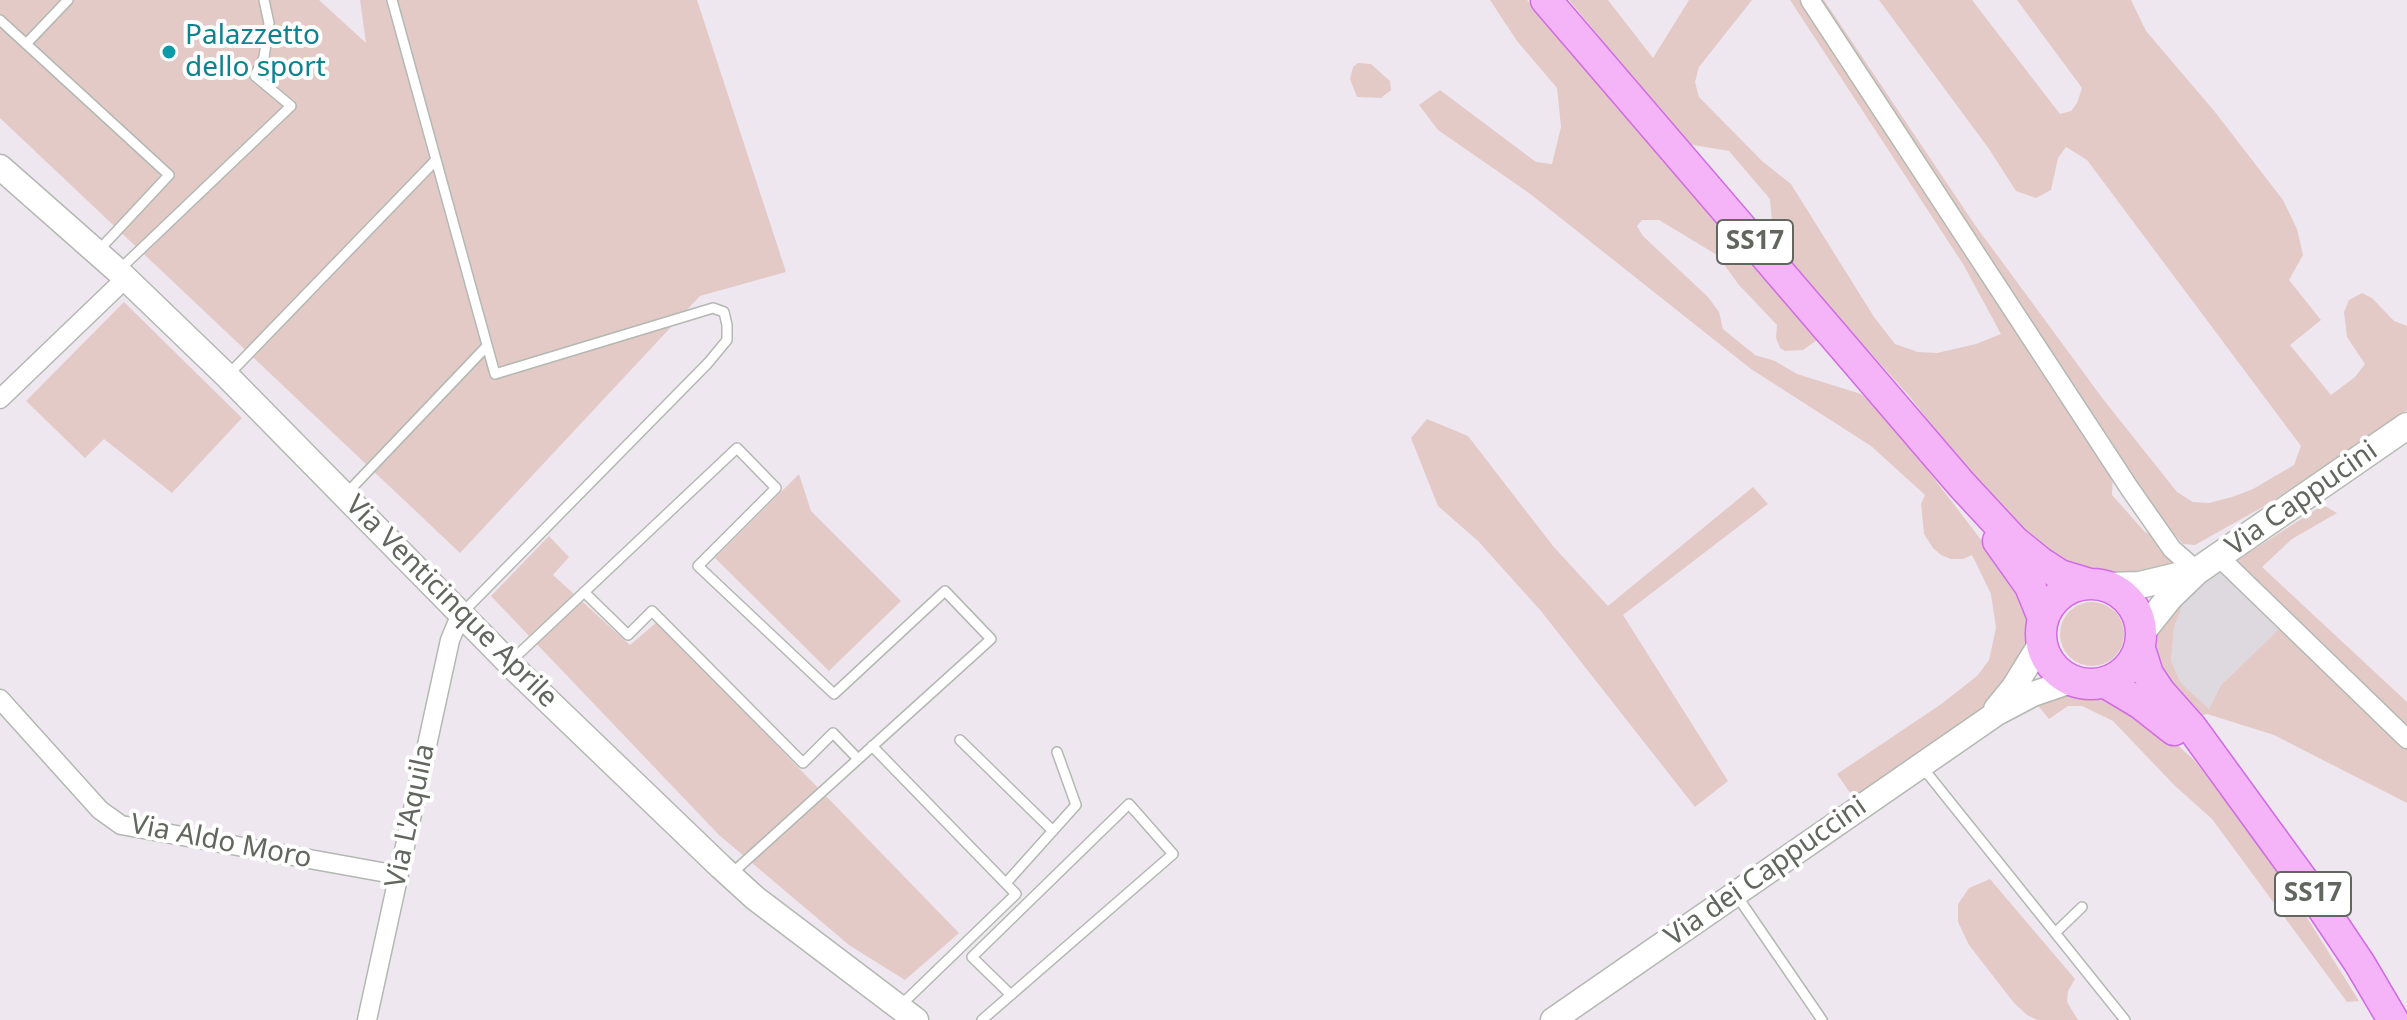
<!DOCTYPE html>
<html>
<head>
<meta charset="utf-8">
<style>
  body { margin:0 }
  canvas { display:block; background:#eee7ef }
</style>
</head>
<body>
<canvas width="2407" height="1020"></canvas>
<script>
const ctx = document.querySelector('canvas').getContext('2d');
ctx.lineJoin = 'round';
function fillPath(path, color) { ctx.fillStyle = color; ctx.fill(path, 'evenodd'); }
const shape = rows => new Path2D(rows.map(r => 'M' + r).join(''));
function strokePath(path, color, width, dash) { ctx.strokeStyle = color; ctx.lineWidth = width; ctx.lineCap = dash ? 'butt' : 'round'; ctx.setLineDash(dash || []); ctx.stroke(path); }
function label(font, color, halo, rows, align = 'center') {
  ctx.font = font + ' "Noto Sans",sans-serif'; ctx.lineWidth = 8; ctx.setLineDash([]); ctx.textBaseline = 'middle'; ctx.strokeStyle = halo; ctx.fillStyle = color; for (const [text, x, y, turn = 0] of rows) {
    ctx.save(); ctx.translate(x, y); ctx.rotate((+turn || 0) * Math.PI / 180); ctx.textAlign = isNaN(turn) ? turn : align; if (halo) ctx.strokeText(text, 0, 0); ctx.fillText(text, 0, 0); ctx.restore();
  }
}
fillPath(shape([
  [2223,568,2283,625,2221,685,2209,709,2181,683,2171,661,2174,628,2181,607,2177,602]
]), '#ddd9de');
fillPath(shape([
  [0,0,319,0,366,43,360,0,697,0,786,272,700,296,460,553,0,118],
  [1490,0,1527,0,1734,243,1820,338,1803,350,1785,351,1780,348,1776,338,1777,325,1739,285,1717,255,1659,220,1642,220,1637,226,1643,236,1708,297,1719,312,1723,329,1755,355,1775,361,1797,374,1861,394,1890,421,1985,545,2029,612,2028,649,1991,701,1972,720,1855,800,1837,774,1940,705,1977,676,1989,660,1996,628,1991,594,1972,555,1963,559,1951,559,1941,555,1933,548,1924,534,1921,504,1925,495,1871,446,1751,369,1529,193,1438,130,1419,105,1440,90,1536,162,1552,164,1561,127,1557,88,1517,41],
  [1569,0,1608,0,1653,58,1689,0,1752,0,1699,67,1695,82,1699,97,1762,161,1791,184,1874,317,1895,344,1918,352,1937,353,1976,344,2001,334,1963,264,1790,0,1805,0,2113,471,2112,495,2145,532,2160,538,2174,557,2172,567,2123,578,2108,572,2059,565,2005,520,1910,397,1774,245,1770,199,1729,151,1687,144],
  [1816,0,1824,0,1975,225,2103,399,2177,492,2193,502,2209,503,2232,497,2253,489,2294,465,2301,446,2087,160,2066,147,2058,158,2051,190,2036,198,2016,191,1989,149,1879,0,1972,0,2060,114,2071,111,2077,103,2082,88,2017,0,2131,0,2146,31,2215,112,2283,200,2297,229,2303,255,2289,280,2321,320,2290,345,2331,395,2355,377,2365,364,2347,337,2344,312,2349,300,2362,293,2372,298,2394,321,2407,326,2407,410,2268,504,2195,545,2183,544,2162,521],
  [1358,63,1371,64,1390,81,1391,90,1381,98,1357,97,1350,79,1353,67],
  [124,302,242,418,172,493,104,439,85,458,26,401],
  [1427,419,1468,436,1553,546,1608,606,1753,487,1768,504,1623,615,1728,781,1695,807,1541,611,1478,541,1438,506,1411,438],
  [799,474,811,511,901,601,829,671,715,558],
  [2323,505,2337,513,2292,539,2262,567,2407,702,2407,727,2236,561],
  [549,536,569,557,553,575,630,645,657,622,959,933,905,980,849,945,719,835,491,596],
  [2177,602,2182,606,2174,628,2171,661,2181,683,2209,709,2221,685,2283,625,2407,743,2407,803,2274,735,2207,714,2197,717,2154,662,2155,638,2164,618],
  '2060 634a32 32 0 1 1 64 0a32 32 0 1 1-64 0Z',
  [2063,694,2105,696,2143,714,2194,760,2271,860,2359,1001,2347,1002,2212,819,2174,785,2113,721,2082,706,2068,706,2049,719,2035,702],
  [1990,879,2075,979,2068,991,2067,1002,2078,1020,2037,1020,2027,1015,2014,1003,1969,945,1958,922,1958,904,1969,888]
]), '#e4cac6');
const service = shape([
  [392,0,495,374,713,308,724,312,727,325,727,340,708,363,462,613],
  [0,20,169,175,99,250],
  [26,44,68,0],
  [119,270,291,106,255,76,264,57,269,23,264,0],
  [229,374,436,160],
  [345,495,487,346],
  [584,592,628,635,652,611,803,763,833,733,858,759],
  [509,663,737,448,776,488,698,566,834,694,945,591,991,639,730,875],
  [960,740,1053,831],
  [872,746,1016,894,901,1005],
  [1923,768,2125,1020],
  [1006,883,1076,805,1057,752],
  [1737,896,1822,1020],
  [2055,933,2082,907],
  [982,1020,1173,854,1129,804,972,957,1011,995]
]);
const minor = shape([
  [1810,0,2130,489,2172,549,2197,571],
  [0,399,126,278],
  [2219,557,2407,739],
  [0,699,100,810,121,825,398,875],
  [367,1020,450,640,461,614]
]);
const tertiary = shape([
  [0,167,118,271,227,376,517,671,721,867,755,898,916,1020],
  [1996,709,2014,687,2041,643],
  [1553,1020,1997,713,2033,694,2071,681]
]);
const secondary = shape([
  [2105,586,2140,585,2194,572],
  [2142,632,2170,597,2197,571,2407,426]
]);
const primary = shape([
  [1546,0,1962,485,2014,541,2040,562,2060,575,2090,584],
  [1998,541,2030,586,2043,618],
  '2041 634a50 50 0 1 1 100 0a50 50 0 1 1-100 0Z',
  [2140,649,2148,674,2160,692,2192,728,2315,897,2360,964,2393,1020],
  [2106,683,2141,704,2174,730]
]);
strokePath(service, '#b3b8b2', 12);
strokePath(minor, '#b3b8b2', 21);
strokePath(tertiary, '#b3b8b2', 27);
strokePath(secondary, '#b5bab3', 29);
strokePath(primary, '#cf6ce4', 33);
strokePath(service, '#fff', 9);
strokePath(minor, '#fff', 18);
strokePath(tertiary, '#fff', 24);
strokePath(secondary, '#fff', 26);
strokePath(primary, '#f4b4f7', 30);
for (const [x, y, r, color] of [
  [169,52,8,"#0f9aa8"]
]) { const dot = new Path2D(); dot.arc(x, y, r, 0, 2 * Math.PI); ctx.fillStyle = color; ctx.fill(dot); strokePath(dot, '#fff', 3); }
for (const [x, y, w] of [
  [1755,242,76],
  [2313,894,76]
]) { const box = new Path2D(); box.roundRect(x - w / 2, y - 22, w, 44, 6); ctx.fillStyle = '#fff'; ctx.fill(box); strokePath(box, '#61665f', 2); }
label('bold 26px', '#61665f', null, [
  ["SS17",1755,242],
  ["SS17",2313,894]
]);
label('28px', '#0d838f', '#fff', [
  ["Palazzetto",185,36],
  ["dello sport",185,68]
], 'left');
label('28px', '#61665f', '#fff', [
  ["Via Cappucini",2302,499,-35],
  ["Via Venticinque Aprile",451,602,45],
  ["Via L'Aquila",411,816,-78],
  ["Via Aldo Moro",221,842,11],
  ["Via dei Cappuccini",1766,872,-35]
]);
</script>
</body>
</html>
